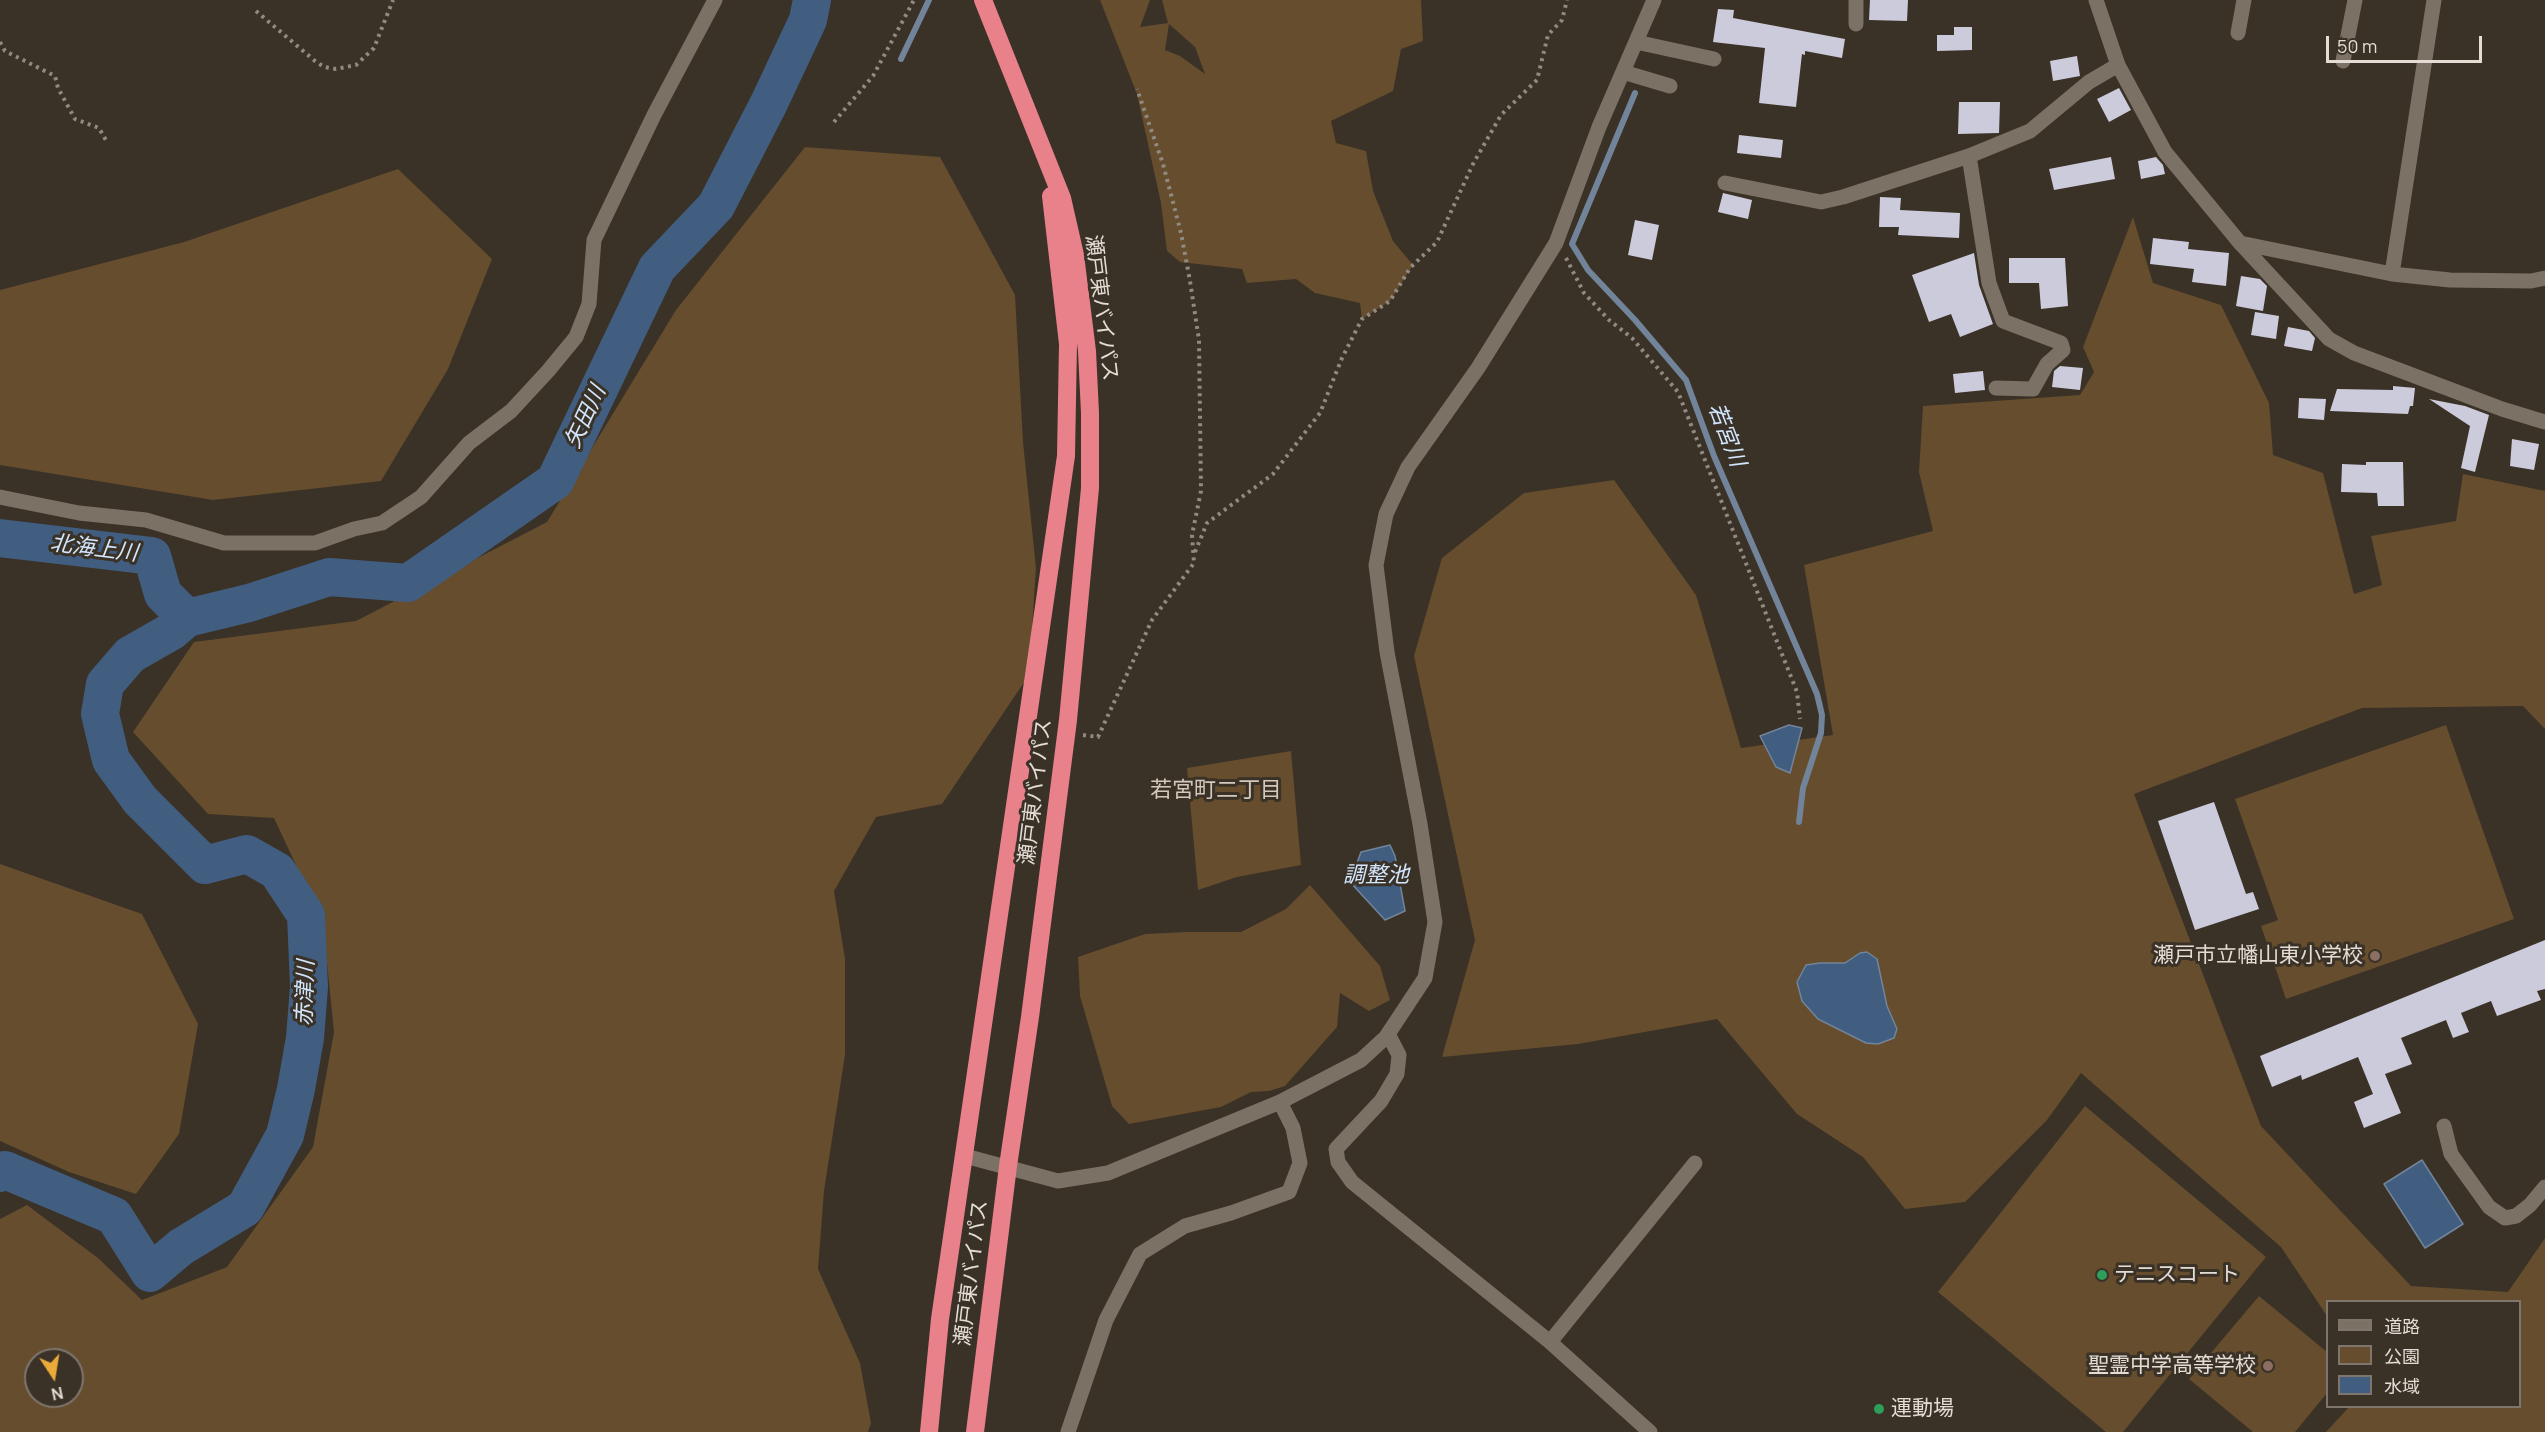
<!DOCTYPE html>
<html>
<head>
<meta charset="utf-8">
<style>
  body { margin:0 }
  #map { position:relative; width:2545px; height:1432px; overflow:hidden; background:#3a3127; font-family:Manrope,"Noto Sans JP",sans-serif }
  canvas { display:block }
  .legend { position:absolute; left:2326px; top:1300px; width:195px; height:108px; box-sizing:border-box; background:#3a3127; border:2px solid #7e766d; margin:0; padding:8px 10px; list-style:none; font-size:18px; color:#e3ddd6 }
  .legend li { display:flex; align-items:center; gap:12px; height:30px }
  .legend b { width:30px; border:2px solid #7e766d }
  .north { position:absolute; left:24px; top:1348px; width:60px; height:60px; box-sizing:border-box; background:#3a3127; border:2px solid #7e766d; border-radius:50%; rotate:168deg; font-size:16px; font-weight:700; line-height:24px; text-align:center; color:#e3ddd6 }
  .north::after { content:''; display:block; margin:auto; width:21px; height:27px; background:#ebaa39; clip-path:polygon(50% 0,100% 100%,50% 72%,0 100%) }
  .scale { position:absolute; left:2326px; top:36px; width:156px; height:27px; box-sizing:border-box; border:3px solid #e3ddd6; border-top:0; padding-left:8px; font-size:18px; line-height:21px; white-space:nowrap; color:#e3ddd6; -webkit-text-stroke:4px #3a3127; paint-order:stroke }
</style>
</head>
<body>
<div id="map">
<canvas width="2545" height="1432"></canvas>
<ul class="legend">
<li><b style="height:8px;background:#7b7165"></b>道路</li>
<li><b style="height:16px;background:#654d2e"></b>公園</li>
<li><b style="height:16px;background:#415e80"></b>水域</li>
</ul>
<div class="north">N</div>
<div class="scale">50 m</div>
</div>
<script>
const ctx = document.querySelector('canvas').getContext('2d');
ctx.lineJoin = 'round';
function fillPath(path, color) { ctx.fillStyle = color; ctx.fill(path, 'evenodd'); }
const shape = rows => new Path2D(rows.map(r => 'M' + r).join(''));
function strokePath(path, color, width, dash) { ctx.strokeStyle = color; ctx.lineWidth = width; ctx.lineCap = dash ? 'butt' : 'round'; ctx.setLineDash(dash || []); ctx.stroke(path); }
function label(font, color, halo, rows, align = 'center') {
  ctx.font = font + ' Manrope,"Noto Sans JP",sans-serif'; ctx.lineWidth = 6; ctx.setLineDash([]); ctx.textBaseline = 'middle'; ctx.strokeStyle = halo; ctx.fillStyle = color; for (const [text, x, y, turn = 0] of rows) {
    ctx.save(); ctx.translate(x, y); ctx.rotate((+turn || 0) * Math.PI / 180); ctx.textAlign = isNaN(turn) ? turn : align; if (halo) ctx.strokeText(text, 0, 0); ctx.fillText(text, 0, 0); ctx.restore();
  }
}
fillPath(shape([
  [1100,0,1150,0,1140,27,1168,23,1162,0,1421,0,1423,41,1401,49,1393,91,1331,121,1336,143,1366,151,1373,191,1393,241,1413,265,1390,301,1362,319,1360,303,1315,293,1296,279,1247,283,1242,269,1180,262,1167,251,1161,203,1137,94],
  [1169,24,1195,47,1205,74,1180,56,1165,50],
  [805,147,940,157,1015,295,1023,442,1036,568,1029,675,942,804,876,817,834,891,845,959,845,1055,824,1191,818,1269,860,1363,871,1423,868,1432,0,1432,0,1219,27,1205,98,1258,142,1300,227,1267,313,1147,334,1032,323,923,274,818,208,814,133,732,194,642,356,621,547,522,676,310],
  [36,1360,72,1360,72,1396,36,1396],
  [398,169,492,259,448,369,381,481,213,500,0,465,0,290,184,242],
  [2133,217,2153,283,2221,305,2269,403,2273,455,2323,473,2354,594,2382,585,2371,536,2456,521,2463,474,2545,491,2545,729,2523,706,2362,708,2134,794,2261,1126,2411,1286,2508,1292,2545,1238,2545,1432,2326,1432,2349,1407,2520,1406,2520,1302,2328,1302,2327,1316,2281,1247,2081,1073,2047,1120,1965,1202,1905,1209,1863,1157,1797,1114,1717,1019,1578,1044,1442,1057,1475,940,1414,656,1442,558,1524,493,1614,480,1696,595,1741,748,1833,735,1804,565,1933,531,1919,472,1923,406,2080,395,2094,372,2083,347],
  [2446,725,2514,919,2286,999,2261,926,2278,920,2235,799],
  [1291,751,1301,865,1237,877,1198,890,1187,768],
  [0,864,142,914,198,1024,179,1134,136,1194,69,1172,0,1141],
  [1310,885,1380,966,1390,1000,1369,1011,1340,993,1337,1027,1285,1086,1269,1091,1251,1092,1221,1107,1129,1124,1112,1106,1080,996,1078,957,1145,934,1186,932,1241,932,1286,909],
  [2085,1106,2266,1257,2123,1432,2106,1432,1938,1292],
  [2259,1296,2327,1352,2327,1393,2295,1432,2253,1432,2189,1379]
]), '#654d2e');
const water = shape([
  [1789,725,1802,728,1790,773,1776,767,1760,736,1789,725],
  [1390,845,1395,856,1405,911,1385,920,1350,882,1361,852,1390,845],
  [1867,952,1877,959,1887,1006,1897,1029,1894,1038,1878,1044,1866,1043,1818,1019,1802,1001,1797,982,1806,965,1820,963,1845,963,1860,953,1867,952],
  [2422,1160,2463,1224,2425,1248,2384,1184,2422,1160]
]);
fillPath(water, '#415e80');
strokePath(water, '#72849a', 1.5);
strokePath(shape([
  [901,59,929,0],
  [1635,93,1572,244,1588,270,1635,320,1686,380,1714,456,1817,694,1822,715,1821,733,1803,788,1799,822]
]), '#72849a', 6);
strokePath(shape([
  [0,538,152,556,163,594,187,618],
  [0,1173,5,1170,114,1216,150,1273,181,1247,245,1208,285,1135,296,1089,305,1038,309,987,306,915,277,871,247,854,205,865,140,800,111,760,100,714,105,684,130,655,172,631,187,618,249,603,329,577,408,583,555,481,657,268,716,206,769,103,808,20,812,0]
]), '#415e80', 38);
fillPath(shape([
  [1870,0,1908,0,1907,21,1869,20],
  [1718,9,1734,10,1733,18,1845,39,1842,58,1805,51,1805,55,1802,54,1796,107,1759,103,1765,48,1713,42],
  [1954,27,1972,27,1972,50,1937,51,1937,35,1954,35],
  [2077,56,2080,76,2053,81,2050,61],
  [2119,88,2131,110,2109,122,2097,99],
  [1959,102,2000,102,1999,133,1958,134],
  [1739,135,1783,140,1781,158,1737,153],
  [2111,157,2115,179,2054,190,2049,169],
  [2156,157,2163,165,2165,174,2141,179,2138,161],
  [1723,193,1752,200,1748,219,1718,212],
  [1880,197,1901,198,1900,210,1960,213,1959,238,1898,235,1899,227,1879,227],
  [1635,220,1659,225,1652,260,1628,255],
  [2153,238,2189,242,2188,249,2229,253,2226,286,2192,282,2194,269,2150,264],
  [1974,253,1979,285,1993,324,1960,337,1951,314,1929,322,1912,275],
  [2009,258,2065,258,2068,306,2041,309,2039,283,2009,283],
  [2241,276,2260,279,2267,286,2263,311,2236,306],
  [2255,312,2279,316,2276,339,2251,335],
  [2288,327,2309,331,2315,338,2312,351,2284,346],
  [2060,366,2083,368,2080,390,2052,387,2054,371],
  [1983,371,1985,390,1955,393,1953,374],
  [2393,386,2415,388,2413,406,2410,406,2408,414,2330,411,2337,389,2393,390],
  [2299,398,2326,399,2324,420,2298,418],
  [2429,399,2465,406,2489,415,2475,472,2461,468,2470,426],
  [2512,439,2539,444,2534,470,2510,466],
  [2366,462,2403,462,2404,506,2378,506,2377,493,2341,492,2342,464,2366,465],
  [2214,802,2246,894,2253,892,2259,909,2195,930,2158,821],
  [2545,940,2545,989,2537,991,2541,1000,2497,1016,2491,1001,2461,1013,2469,1032,2453,1038,2446,1020,2401,1038,2412,1064,2385,1074,2401,1113,2364,1128,2354,1102,2373,1094,2358,1057,2302,1080,2301,1075,2272,1087,2260,1056]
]), '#cccbdb');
strokePath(shape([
  [256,11,315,61,324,67,336,69,356,65,374,48,393,0],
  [0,42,5,51,55,76,58,88,75,119,99,128,107,142],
  [834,122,873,76,914,0],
  [1566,258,1584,293,1609,320,1632,338,1678,392,1797,692,1800,719],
  [1195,552,1207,523,1273,474,1320,413,1342,358,1362,319,1390,301,1410,268,1437,242,1473,164,1501,115,1537,80,1548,35,1562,20,1567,0],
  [1083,735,1098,737,1152,620,1194,563,1192,535,1201,491,1199,340,1190,281,1181,233,1163,164,1137,89]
]), '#918a82', 4, [3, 4.5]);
strokePath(shape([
  [1856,0,1856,24],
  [2096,0,2118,65,2165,152,2240,243,2329,339,2354,353,2502,409,2545,422],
  [2238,33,2244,0],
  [1636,42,1714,59],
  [2343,61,2355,0],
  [1623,72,1670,86],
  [1969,156,1989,283,2003,321,2061,343,2063,350,2047,364,2033,389,1996,388],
  [1725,183,1821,202,1843,197,1969,156,2030,131,2089,82,2118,65],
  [2240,243,2392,274,2450,280,2531,281,2545,278],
  [2392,274,2434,0],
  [0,497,79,513,146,520,224,543,315,543,354,529,382,523,421,497,469,443,511,411,548,371,576,337,589,304,594,240,654,115,715,0],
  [1388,1034,1399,1055,1397,1074,1381,1101,1336,1149,1338,1162,1352,1182,1550,1342,1650,1432],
  [2444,1126,2451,1154,2489,1207,2505,1218,2516,1216,2530,1205,2545,1187],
  [965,1156,1058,1181,1108,1173,1280,1102],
  [1550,1342,1695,1163],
  [1068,1432,1106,1320,1140,1254,1185,1226,1231,1213,1289,1192,1300,1163,1293,1128,1280,1102,1361,1060,1386,1037,1425,978,1435,922,1420,824,1387,652,1376,565,1386,514,1408,467,1478,368,1556,243,1599,127,1654,0]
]), '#7b7165', 15);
strokePath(shape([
  [929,1432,940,1319,1066,456,1068,344,1051,196],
  [975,1432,1008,1166,1030,1017,1068,720,1090,488,1090,413,1087,351,1075,255,1062,198,983,0]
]), '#e8818a', 18);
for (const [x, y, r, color] of [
  [2375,956,6,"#8d6e63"],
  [2102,1275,6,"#2e9e5b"],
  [2268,1366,6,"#8d6e63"],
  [1879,1409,6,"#2e9e5b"]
]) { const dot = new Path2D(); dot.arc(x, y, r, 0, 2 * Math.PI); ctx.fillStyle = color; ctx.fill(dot); strokePath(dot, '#3a3127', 2); }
label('21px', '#e3ddd6', '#3a3127', [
  ["瀬戸東バイパス",1101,308,83],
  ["瀬戸東バイパス",1036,792,-83],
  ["瀬戸東バイパス",972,1273,-83]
]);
label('21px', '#e3ddd6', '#3a3127', [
  ["瀬戸市立幡山東小学校",2363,956],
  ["テニスコート",2114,1275,"left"],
  ["聖霊中学高等学校",2256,1366],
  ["運動場",1891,1409,"left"]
], 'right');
label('italic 22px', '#d2e6fd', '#3a3127', [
  ["矢田川",586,417,-65],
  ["若宮川",1726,435,69],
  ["北海上川",94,549,7],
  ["調整池",1376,876],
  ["赤津川",306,993,-88]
]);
label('22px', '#d3c8bb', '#3a3127', [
  ["若宮町二丁目",1216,791]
]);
</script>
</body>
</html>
